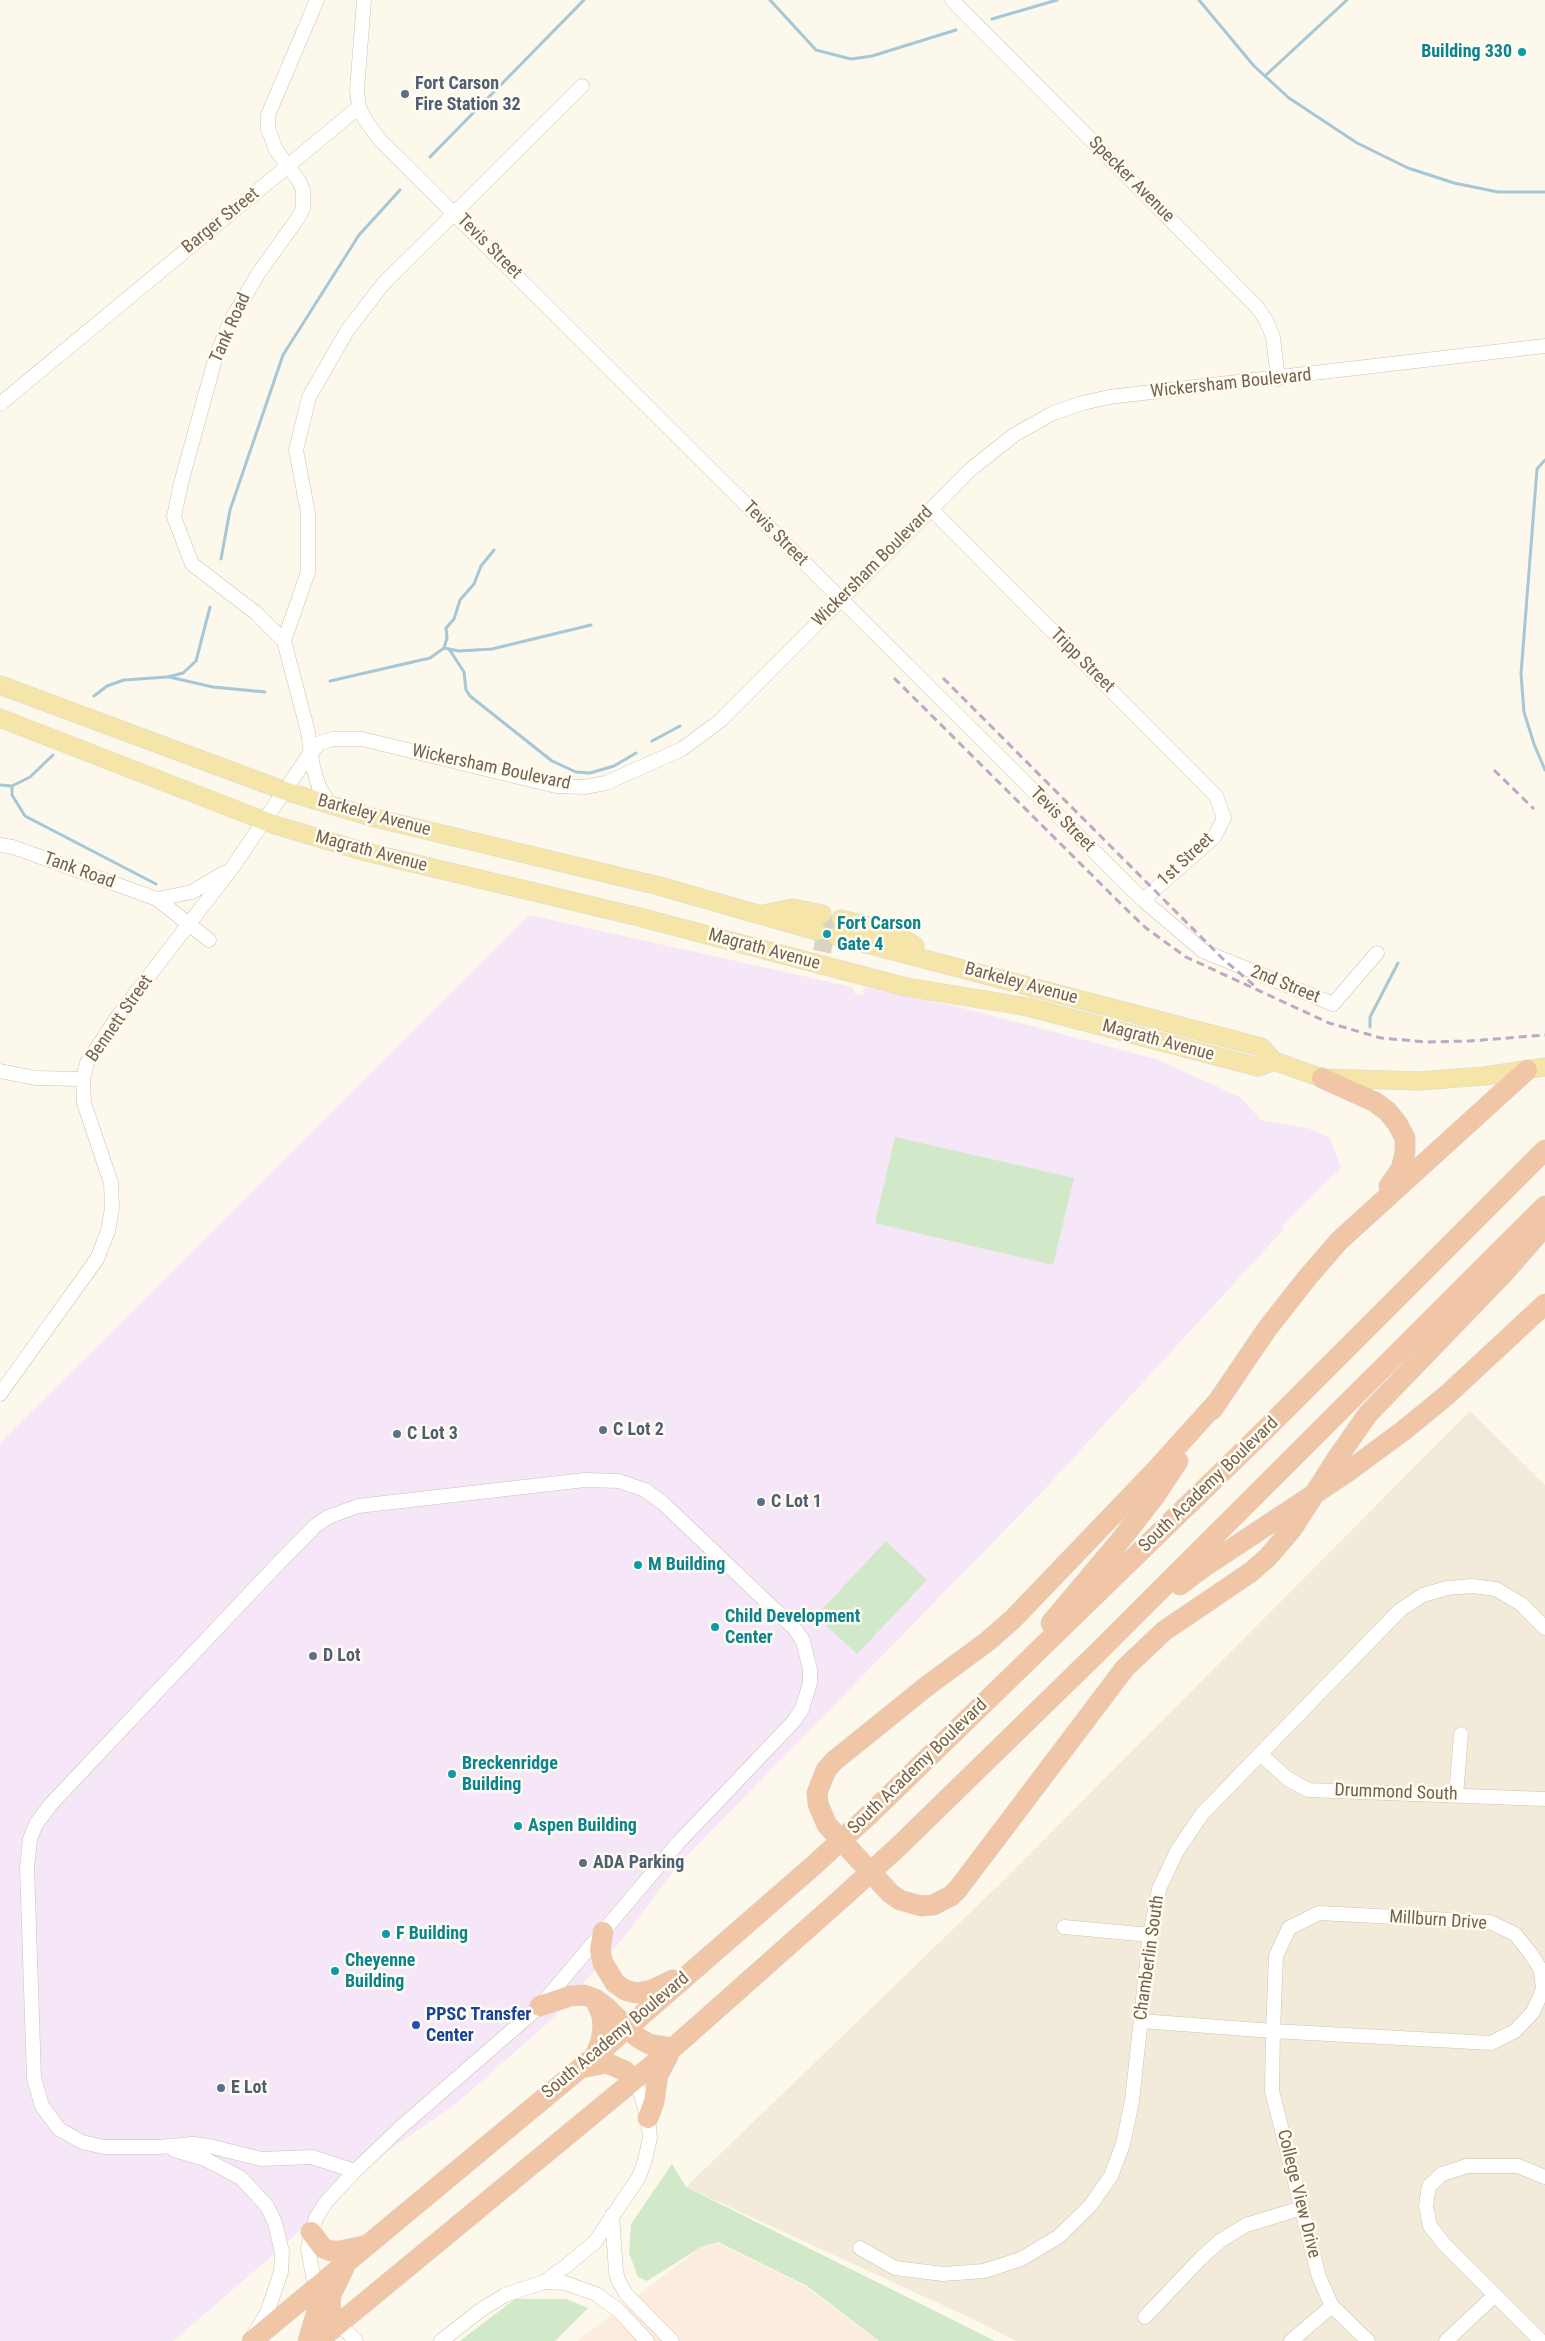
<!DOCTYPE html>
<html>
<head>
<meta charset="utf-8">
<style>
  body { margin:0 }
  canvas { display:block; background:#fcf8eb }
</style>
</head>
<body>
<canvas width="1545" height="2341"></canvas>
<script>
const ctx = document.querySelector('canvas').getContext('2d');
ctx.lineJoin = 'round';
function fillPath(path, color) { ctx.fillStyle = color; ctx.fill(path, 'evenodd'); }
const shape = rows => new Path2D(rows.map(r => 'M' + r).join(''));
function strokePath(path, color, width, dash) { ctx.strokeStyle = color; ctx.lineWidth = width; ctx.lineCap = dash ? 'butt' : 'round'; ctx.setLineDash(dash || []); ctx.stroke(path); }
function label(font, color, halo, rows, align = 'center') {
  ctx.font = font + ' "Roboto Condensed",sans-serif'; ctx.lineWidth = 5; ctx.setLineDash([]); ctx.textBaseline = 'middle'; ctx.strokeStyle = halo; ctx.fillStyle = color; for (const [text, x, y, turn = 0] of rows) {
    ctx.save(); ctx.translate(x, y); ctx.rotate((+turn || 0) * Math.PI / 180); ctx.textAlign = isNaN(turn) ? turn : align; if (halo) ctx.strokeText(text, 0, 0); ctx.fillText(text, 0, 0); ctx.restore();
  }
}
fillPath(shape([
  [1470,1411,1545,1485,1545,2341,1016,2341,975,2320,686,2187,1005,1879]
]), '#f3ebd9');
fillPath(shape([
  [717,2243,806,2287,878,2341,577,2341,700,2248]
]), '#fbecdf');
fillPath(shape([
  [529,915,852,987,855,994,864,996,863,987,963,1008,1156,1059,1240,1097,1261,1120,1311,1129,1330,1138,1341,1168,1282,1226,1284,1229,1043,1491,679,1864,619,1943,551,2020,457,2103,383,2154,273,2255,173,2341,0,2341,0,1443]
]), '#f5e7f8');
fillPath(shape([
  [895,1137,1074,1178,1053,1265,875,1223],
  [886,1541,927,1580,857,1654,816,1616],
  [672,2164,686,2187,995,2341,879,2341,807,2286,718,2242,701,2247,647,2281,638,2277,629,2253,631,2224],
  [515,2299,566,2299,588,2308,555,2341,460,2341]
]), '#d1e9c9');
strokePath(shape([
  [770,0,816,50,851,59,872,56,956,30],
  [1199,0,1254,66,1289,98,1357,143,1408,168,1454,183,1498,192,1545,192],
  [992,19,1057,0],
  [1265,76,1347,0],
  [430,157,584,0],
  [1545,460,1537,469,1521,674,1524,712,1534,744,1545,770],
  [221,559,230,510,283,355,359,235,400,190],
  [444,648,447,638,446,628,454,619,460,600,474,584,481,566,494,550],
  [449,649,464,672,466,690,470,696,552,761,576,772,590,773,614,766,636,753],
  [169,677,213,687,265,692],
  [330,681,430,658,444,648,459,651,492,649,591,625],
  [94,696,107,686,124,680,167,677,183,673,196,661,210,607],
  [652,741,680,726],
  [0,785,12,786,30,777,53,755],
  [12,786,12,795,25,816,156,884],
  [1370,1027,1370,1017,1398,963]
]), '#a6c7d6', 3);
strokePath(shape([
  [820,922,839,927],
  [815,941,834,945]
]), '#dad3c4', 18, [18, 9]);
const minor = shape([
  [317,0,268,115,268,128,276,150,299,181,303,190,303,208,298,218,258,274,231,320,216,356,181,483,174,517,192,564,256,613,284,641,308,732,313,767,319,787,330,805],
  [952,0,1256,306,1266,320,1273,337,1278,379],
  [359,107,364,118,379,139,1143,900,1203,951,1333,1004,1377,953],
  [0,404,359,107,357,90,364,0],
  [931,509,1216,796,1224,818,1214,837,1143,900],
  [284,641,308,572,308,513,296,450,309,397,347,331,383,284,582,86],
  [0,845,13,847,157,899,192,892,224,873],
  [157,899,209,940],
  [0,1071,35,1078,83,1079],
  [0,1394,97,1259,108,1231,112,1208,111,1183,84,1103,83,1079,87,1063,118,1016,232,868,311,752,320,743,332,739,362,739,556,786,584,787,606,783,682,749,721,720,971,469,1014,435,1053,413,1083,403,1109,397,1545,346],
  [1260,1754,1288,1779,1308,1790,1545,1799],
  [1456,1796,1461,1734],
  [1064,1927,1150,1935],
  [1141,2021,1273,2031,1491,2043,1515,2031,1533,2012,1543,1989,1541,1970,1531,1954,1515,1934,1490,1922,1319,1913,1289,1928,1276,1956,1273,2031,1272,2091,1319,2277,1332,2306,1368,2341],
  [174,2150,205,2159,241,2178,267,2206,275,2223,282,2252,281,2272,267,2313,255,2332],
  [612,2215,616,2272,619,2282,626,2294,672,2341],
  [860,2248,895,2268,943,2274,984,2271,1021,2259,1058,2237,1090,2206,1111,2176,1123,2144,1132,2101,1150,1935,1159,1889,1177,1851,1202,1814,1400,1610,1423,1595,1447,1588,1472,1586,1496,1589,1521,1604,1545,1628],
  [544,2282,566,2266,595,2242,639,2177,645,2160,650,2138,648,2118,640,2092,633,2081],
  [315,2288,308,2248,316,2218,327,2201,355,2171,401,2127,540,2006,678,1843,794,1721,802,1709,810,1683,810,1669,803,1641,795,1629,663,1503,645,1490,619,1481,585,1480,358,1506,328,1517,315,1526,273,1569,51,1804,36,1824,30,1839,27,1867,34,2078,42,2106,59,2129,82,2142,104,2147,159,2147,193,2144,209,2146,261,2159,312,2157,355,2171],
  [1145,2317,1201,2258,1220,2241,1246,2225,1302,2208],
  [339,2324,356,2341],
  [441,2341,482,2309,505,2295,544,2282,565,2283,596,2294,618,2310,647,2341],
  [1291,2341,1332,2306],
  [1446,2341,1495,2295],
  [1541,2341,1444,2244,1430,2226,1426,2206,1429,2186,1442,2174,1467,2166,1518,2166,1545,2177]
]);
const major = shape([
  [0,685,285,791,371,817,659,886,817,931],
  [0,718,275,825,362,851,639,917,906,987,1028,1007,1258,1067,1274,1061,1322,1078,1420,1081,1484,1076,1545,1067],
  [763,914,793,908,822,914],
  [841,919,895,933,915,946],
  [836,936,1261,1047,1274,1061]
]);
const highway = shape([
  [1322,1078,1375,1102,1387,1111,1397,1123,1405,1138,1405,1153,1401,1169,1389,1186],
  [1219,1400,1154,1472,1013,1619,988,1641,927,1686,834,1761,826,1770,817,1793,818,1804,827,1825,890,1893,900,1900,921,1906,933,1905,951,1896,958,1889,1125,1668,1164,1631,1251,1572,1268,1557,1292,1529],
  [1212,1410,1267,1329,1307,1278,1339,1241,1527,1070],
  [1338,1457,1368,1414,1503,1274,1545,1226],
  [1180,1585,1201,1569,1346,1473,1403,1431,1447,1395,1545,1304],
  [1051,1623,1119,1542,1155,1496,1178,1461],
  [869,1815,1259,1436,1545,1150],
  [898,1847,1097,1653,1545,1206],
  [603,1932,600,1950,603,1963,615,1983,625,1990,636,1993,649,1991,673,1980],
  [540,2006,570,1996,584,1995,595,1999,607,2008,637,2037,649,2044,673,2048],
  [595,2056,601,2041,603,2027,602,2016,595,1999],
  [581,2068,607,2063,625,2071,633,2081],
  [648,2118,654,2102,658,2075,668,2056],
  [311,2232,323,2248,331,2251,340,2251,363,2246],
  [339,2324,330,2309,331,2295,344,2268],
  [252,2341,595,2056,813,1866],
  [308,2341,317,2311,315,2288],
  [318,2341,673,2048,842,1898]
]);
strokePath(minor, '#cdc2b1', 15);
strokePath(major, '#dbd6d1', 19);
strokePath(highway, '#dbd6d1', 21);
strokePath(minor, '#fff', 14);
strokePath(major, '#f5e5a8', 18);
strokePath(highway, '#f1c6a6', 20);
strokePath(shape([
  [894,678,1127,910,1146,928,1186,957,1329,1023,1381,1038,1426,1042,1470,1041,1545,1035],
  [943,678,1223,959,1256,987],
  [1494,770,1534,809]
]), '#bda8c6', 3, [8, 5]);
const highwayBridge = shape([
  [1292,1529,1338,1457],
  [813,1866,869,1815],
  [842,1898,898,1847]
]);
strokePath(highwayBridge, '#dbd6d1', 21, []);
strokePath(highwayBridge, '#f1c6a6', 20);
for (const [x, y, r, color] of [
  [1522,52,5,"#0f9aa8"],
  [405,94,5,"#5c6f8a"],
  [827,934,5,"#0f9aa8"],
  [603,1430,5,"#5c6f8a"],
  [397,1434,5,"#5c6f8a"],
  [761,1502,5,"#5c6f8a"],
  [638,1565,5,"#0f9aa8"],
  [715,1627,5,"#0f9aa8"],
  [313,1656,5,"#5c6f8a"],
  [452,1774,5,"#0f9aa8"],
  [518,1826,5,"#0f9aa8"],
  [583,1863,5,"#5c6f8a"],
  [386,1934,5,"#0f9aa8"],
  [335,1971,5,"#0f9aa8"],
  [416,2025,5,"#1a4fb4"],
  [221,2088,5,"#5c6f8a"]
]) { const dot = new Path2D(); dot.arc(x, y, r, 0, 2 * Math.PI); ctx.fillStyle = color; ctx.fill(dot); strokePath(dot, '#fefbf1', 2); }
label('bold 18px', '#0d838f', '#fefbf1', [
  ["Building 330",1512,52,"right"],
  ["Fort Carson",837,924],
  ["Gate 4",837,945],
  ["M Building",648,1565],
  ["Child Development",725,1617],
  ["Center",725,1638],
  ["Breckenridge",462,1764],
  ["Building",462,1785],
  ["Aspen Building",528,1826],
  ["F Building",396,1934],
  ["Cheyenne",345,1961],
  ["Building",345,1982]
], 'left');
label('bold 18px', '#4e5e75', '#fefbf1', [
  ["Fort Carson",415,84],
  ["Fire Station 32",415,105],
  ["C Lot 2",613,1430],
  ["C Lot 3",407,1434],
  ["C Lot 1",771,1502],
  ["D Lot",323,1656],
  ["ADA Parking",593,1863],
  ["E Lot",231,2088]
], 'left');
label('18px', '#76634f', '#fefbf1', [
  ["Specker Avenue",1131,180,45],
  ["Barger Street",221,221,-39],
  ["Tevis Street",489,247,45],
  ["Tank Road",231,328,-66],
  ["Wickersham Boulevard",1231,384,-6],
  ["Tevis Street",775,534,45],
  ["Wickersham Boulevard",873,567,-45],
  ["Tripp Street",1082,661,45],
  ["Wickersham Boulevard",491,768,12],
  ["Barkeley Avenue",374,816,15],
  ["Tevis Street",1062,820,45],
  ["Magrath Avenue",371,852,15],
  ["1st Street",1186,860,-43],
  ["Tank Road",79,871,20],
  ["Magrath Avenue",764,950,15],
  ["Barkeley Avenue",1021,984,15],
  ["2nd Street",1285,985,22],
  ["Bennett Street",120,1019,-55],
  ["Magrath Avenue",1158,1041,15],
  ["South Academy Boulevard",1209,1485,-44],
  ["South Academy Boulevard",918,1767,-44],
  ["Drummond South",1396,1793,2],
  ["Millburn Drive",1438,1921,4],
  ["Chamberlin South",1150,1958,-82],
  ["South Academy Boulevard",616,2036,-40],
  ["College View Drive",1298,2194,76]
]);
label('bold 18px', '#164399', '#fefbf1', [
  ["PPSC Transfer",426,2015],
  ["Center",426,2036]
], 'left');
</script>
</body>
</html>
